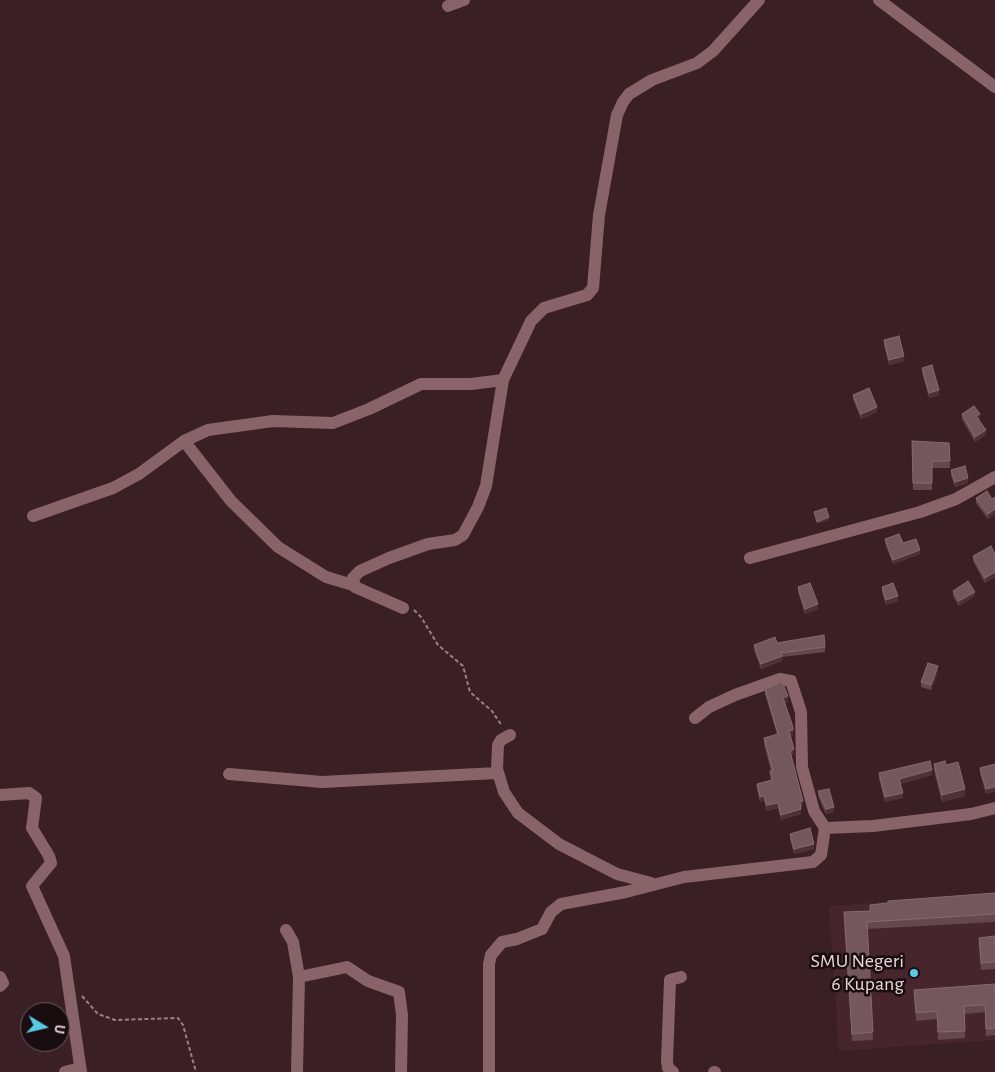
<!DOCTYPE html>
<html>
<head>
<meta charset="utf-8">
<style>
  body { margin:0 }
  #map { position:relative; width:995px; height:1072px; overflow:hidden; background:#3a1f24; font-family:"Alegreya Sans",sans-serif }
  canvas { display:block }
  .north { position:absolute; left:20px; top:1002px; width:50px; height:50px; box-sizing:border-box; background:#190d0f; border:1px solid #6b5d5f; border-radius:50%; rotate:99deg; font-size:14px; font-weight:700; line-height:20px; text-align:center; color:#e7d4d6 }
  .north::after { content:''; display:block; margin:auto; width:18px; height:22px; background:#59c8e5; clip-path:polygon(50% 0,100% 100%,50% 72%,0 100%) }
</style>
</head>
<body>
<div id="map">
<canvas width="995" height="1072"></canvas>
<div class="north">U</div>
</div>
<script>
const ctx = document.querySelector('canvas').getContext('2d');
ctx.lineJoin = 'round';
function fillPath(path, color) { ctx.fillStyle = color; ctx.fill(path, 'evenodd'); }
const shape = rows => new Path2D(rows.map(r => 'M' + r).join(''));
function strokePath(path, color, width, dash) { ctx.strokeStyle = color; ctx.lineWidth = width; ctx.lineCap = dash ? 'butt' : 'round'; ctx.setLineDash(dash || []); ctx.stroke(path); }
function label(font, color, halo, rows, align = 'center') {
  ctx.font = font + ' "Alegreya Sans",sans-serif'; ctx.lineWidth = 5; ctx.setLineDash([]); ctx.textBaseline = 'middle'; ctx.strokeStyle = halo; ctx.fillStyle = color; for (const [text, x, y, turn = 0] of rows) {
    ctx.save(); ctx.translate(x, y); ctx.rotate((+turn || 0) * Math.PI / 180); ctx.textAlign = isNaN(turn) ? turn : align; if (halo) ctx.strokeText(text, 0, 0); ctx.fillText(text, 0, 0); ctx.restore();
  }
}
fillPath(shape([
  [995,894,995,1040,839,1051,829,906]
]), '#47252c');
strokePath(shape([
  [414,610,421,617,438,645,463,666,470,692,492,711,502,726],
  [82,996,98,1014,115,1020,178,1018,183,1025,196,1072]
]), '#988285', 2, [4, 2.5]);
strokePath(shape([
  [879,0,995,87],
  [448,6,464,0],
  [184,441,231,501,278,547,326,577,353,585],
  [33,516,113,488,139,474,184,441,208,430,273,421,333,423,369,409,421,384,471,384,503,380],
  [750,558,920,512,956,499,995,477],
  [403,608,355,587,353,578,360,571,389,558,428,544,455,540,463,535,478,507,486,486,503,380,531,321,544,308,587,295,593,288,599,215,617,115,623,102,629,94,652,80,697,63,713,51,759,0],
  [695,718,709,707,735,695,780,679,791,681,801,712,802,767,814,811,825,828],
  [510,735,501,740,498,745,497,769,504,792,518,813,559,844,617,874,651,883],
  [229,774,322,782,497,773],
  [0,795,29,793,36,798,32,828,49,856,51,863,32,886,64,956,81,1072],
  [286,930,293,942,299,977,347,967,368,981,399,992,402,1015,401,1072],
  [0,977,3,983,0,986],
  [65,1072,80,1068],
  [297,1072,299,977],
  [489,1072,489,964,491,955,502,942,517,939,542,929,551,912,561,904,626,892,684,877,813,862,821,855,825,828,873,826,971,814,995,808],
  [673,1072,668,1068,667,1061,670,980,681,977],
  [714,1072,715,1072]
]), '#886369', 12);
fillPath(shape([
  [884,340,904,361,889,365,884,345],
  [922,368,939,395,929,398,922,372],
  [853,395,877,412,861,419,853,399],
  [962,414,980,419,979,420,986,435,975,442,962,419],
  [912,441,949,443,950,468,932,468,932,490,913,490],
  [951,470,968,483,955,487,951,475],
  [995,497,995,514,988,519,976,503,976,498,992,499],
  [885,539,903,543,920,554,893,564,885,543],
  [995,554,995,577,985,583,973,561,973,556],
  [798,587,818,609,805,614,798,592],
  [882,587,898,601,886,605,882,592],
  [953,591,975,596,959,606,953,596],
  [754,645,825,647,825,652,782,657,782,661,761,669,754,650],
  [938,671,931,690,921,687,921,682],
  [765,689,788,701,785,703,793,736,790,736,794,754,791,756,803,806,801,807,801,814,781,820,778,808,767,811,764,801,760,802,757,789,757,784,771,780,770,771,771,771,764,744,764,738,777,734,765,694],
  [934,764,946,765,965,796,942,802,934,771],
  [995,764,986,794,980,773,980,768],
  [879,773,932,775,900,784,903,798,885,802,879,778],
  [818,791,834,812,826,814,818,796],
  [790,834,814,849,794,854,790,839],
  [995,893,995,922,867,929,873,1040,852,1041,844,912,870,911,870,905],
  [995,936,995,969,981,970,979,938],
  [995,984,995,1035,986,1036,985,1012,964,1014,965,1038,938,1040,937,1019,916,1021,914,990]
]), '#65484d');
fillPath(shape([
  [904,356,904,361,889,365,889,360],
  [939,390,939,395,929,398,929,393],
  [877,407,877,412,861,419,861,414],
  [980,414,980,419,976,421,976,416],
  [986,430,986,435,975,442,975,437],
  [968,478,968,483,955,487,955,482],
  [995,509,995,514,988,519,988,514],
  [829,517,829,520,817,524,817,522],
  [920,550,920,554,893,564,893,560],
  [995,572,995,577,985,583,985,578],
  [975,592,975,596,959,606,959,601],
  [898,596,898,601,886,605,886,600],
  [818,604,818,609,805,614,805,609],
  [782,656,782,661,761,669,761,664],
  [938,666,938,671,931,690,931,685],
  [788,696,788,701,783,703,783,698],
  [793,730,793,736,789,737,789,731],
  [794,749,794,754,790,757,790,751],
  [932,770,932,775,899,784,899,779],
  [995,787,995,792,986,794,986,789],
  [965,789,965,796,942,802,942,795],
  [903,793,903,798,885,802,885,797],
  [764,796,764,801,760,802,760,797],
  [803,801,803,806,800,807,800,802],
  [778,803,778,808,767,811,767,805],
  [834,807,834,812,826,814,826,809],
  [801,809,801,814,781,820,781,815],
  [814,844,814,849,794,854,794,849]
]), '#4e3137');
const building = shape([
  [899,336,904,356,889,360,884,340,899,336],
  [932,365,939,390,929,393,922,368,932,365],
  [869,388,877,407,861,414,853,395,869,388],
  [974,406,980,414,976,416,986,430,975,437,962,414,974,406],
  [912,441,949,443,950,461,932,461,932,483,913,483,912,441],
  [965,466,968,478,955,482,951,470,965,466],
  [987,491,992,499,995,497,995,509,988,514,976,498,987,491],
  [826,508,829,517,817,522,814,512,826,508],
  [899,534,903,543,916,539,920,550,893,560,885,539,899,534],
  [991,546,995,554,995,572,985,578,973,556,991,546],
  [968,581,975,592,959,601,953,591,968,581],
  [810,583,818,604,805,609,798,587,810,583],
  [893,583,898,596,886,600,882,587,893,583],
  [824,635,825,647,780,653,782,656,761,664,754,645,775,637,777,643,824,635],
  [928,663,938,666,931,685,921,682,928,663],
  [782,682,788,696,783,698,793,727,793,730,789,731,794,749,790,751,803,801,800,802,801,809,781,815,778,803,767,805,764,796,760,797,757,784,772,780,770,771,773,771,764,738,778,734,765,689,782,682],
  [930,761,932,770,899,779,903,793,885,797,879,773,930,761],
  [945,761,946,765,958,762,965,789,942,795,934,764,945,761],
  [995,764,995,787,986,789,980,768,995,764],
  [829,789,834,807,826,809,818,791,829,789],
  [810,828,814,844,794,849,790,834,810,828],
  [995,893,995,914,867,922,873,1032,852,1034,844,912,870,911,870,905,888,903,888,901,995,893],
  [995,936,995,962,981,963,979,938,995,936],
  [995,984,995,1028,986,1029,985,1005,964,1006,965,1031,938,1032,937,1011,916,1013,914,990,995,984]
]);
fillPath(building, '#73575c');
strokePath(building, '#856a6f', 1);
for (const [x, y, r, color] of [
  [914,973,5,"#59c8e5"]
]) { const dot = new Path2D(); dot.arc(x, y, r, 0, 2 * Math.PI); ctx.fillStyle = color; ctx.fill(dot); strokePath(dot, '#190d0f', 2); }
label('20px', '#e7d4d6', '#190d0f', [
  ["SMU Negeri",904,961],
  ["6 Kupang",904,984]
], 'right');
</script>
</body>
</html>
